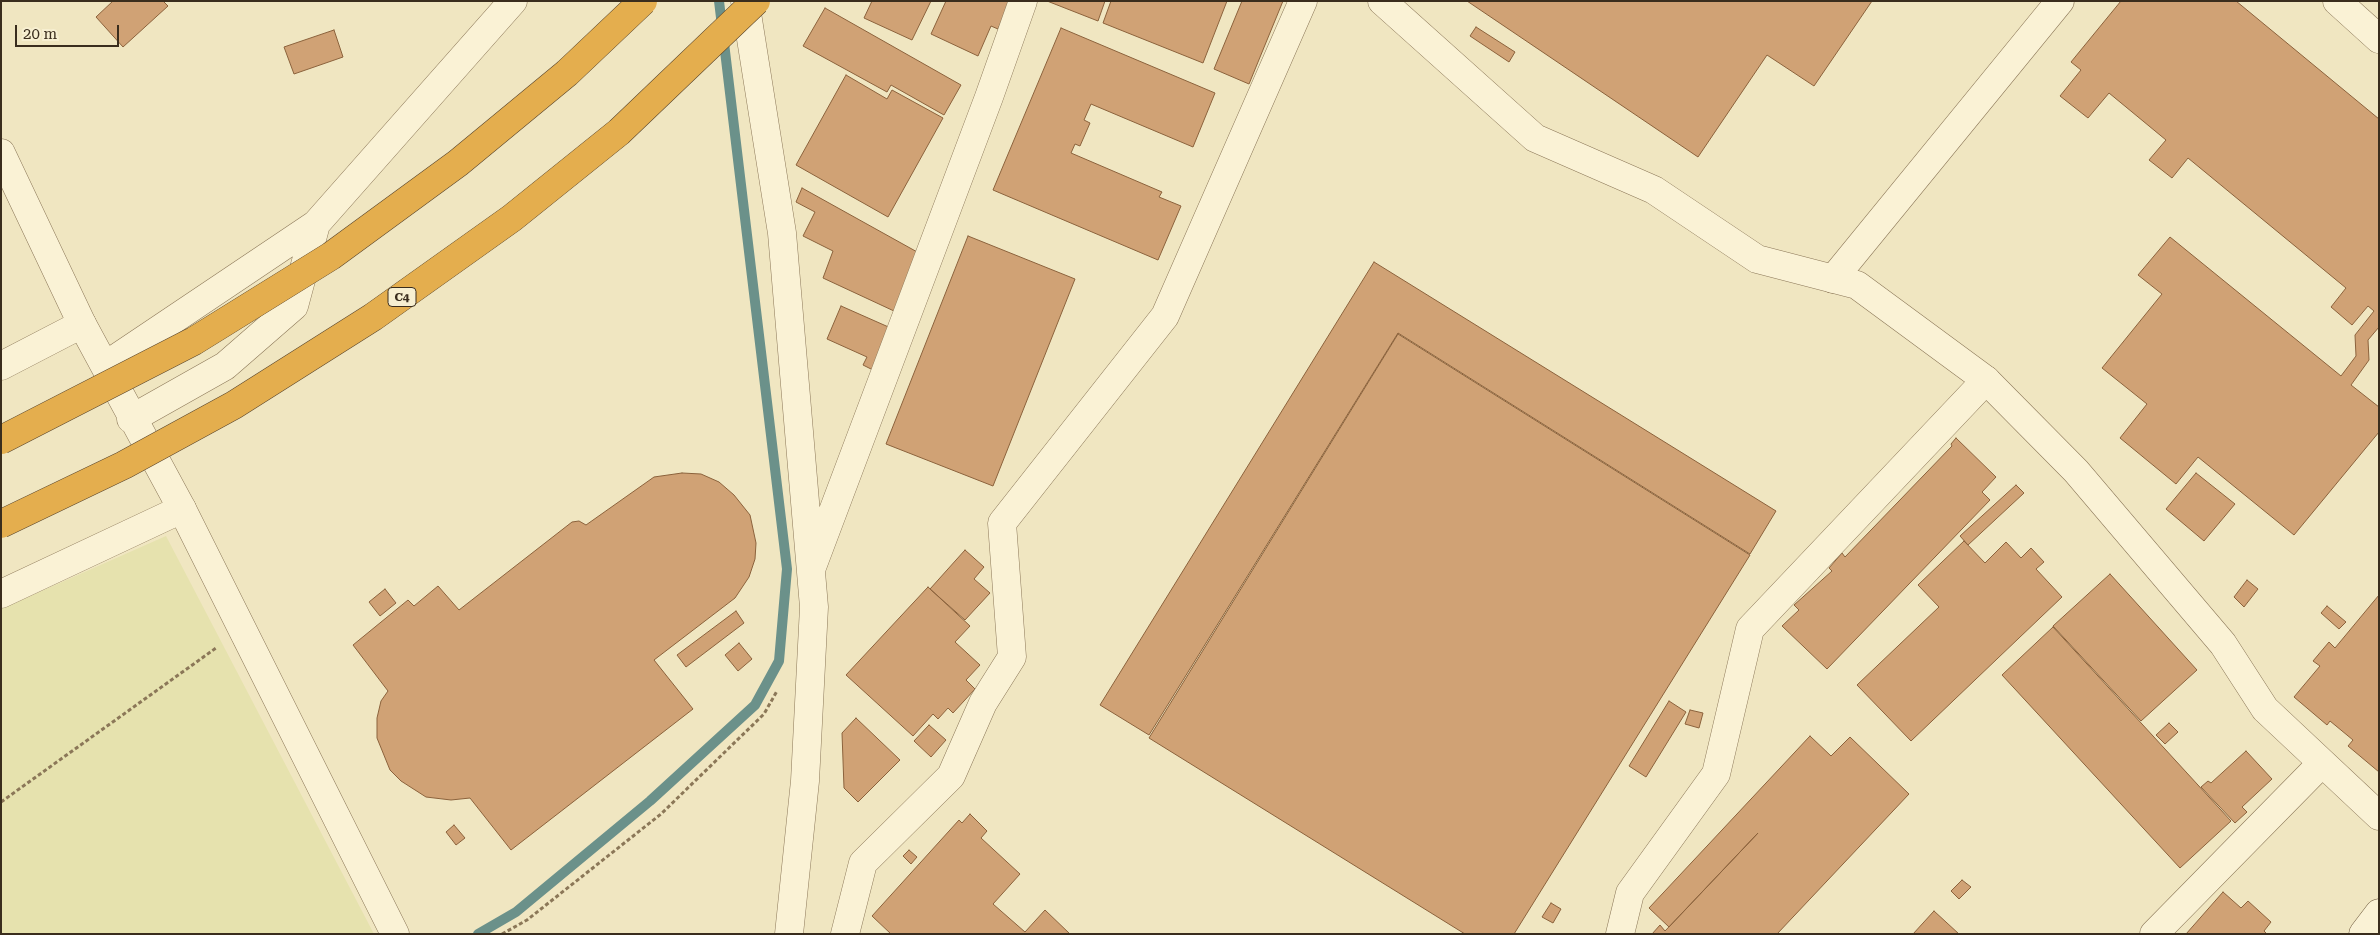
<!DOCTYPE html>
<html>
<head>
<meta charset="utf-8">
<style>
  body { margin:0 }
  #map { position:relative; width:2380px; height:935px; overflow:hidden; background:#f0e6c1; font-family:"Roboto Serif",serif }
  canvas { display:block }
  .frame { position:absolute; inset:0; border:2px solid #3a2d1d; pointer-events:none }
  .scale { position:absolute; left:15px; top:25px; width:104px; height:22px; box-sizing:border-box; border:2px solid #3a2d1d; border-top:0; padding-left:6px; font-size:15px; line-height:18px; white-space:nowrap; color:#3a2d1d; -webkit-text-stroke:4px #f7efd1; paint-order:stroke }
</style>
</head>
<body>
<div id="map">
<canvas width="2380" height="935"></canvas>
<div class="frame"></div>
<div class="scale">20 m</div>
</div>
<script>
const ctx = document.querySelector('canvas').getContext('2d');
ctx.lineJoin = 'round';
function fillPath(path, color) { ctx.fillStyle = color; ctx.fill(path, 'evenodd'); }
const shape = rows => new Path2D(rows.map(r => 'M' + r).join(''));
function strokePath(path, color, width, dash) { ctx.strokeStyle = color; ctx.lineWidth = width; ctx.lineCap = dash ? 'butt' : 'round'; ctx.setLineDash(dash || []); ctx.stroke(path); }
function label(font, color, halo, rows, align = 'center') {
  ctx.font = font + ' "Roboto Serif",serif'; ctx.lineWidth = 5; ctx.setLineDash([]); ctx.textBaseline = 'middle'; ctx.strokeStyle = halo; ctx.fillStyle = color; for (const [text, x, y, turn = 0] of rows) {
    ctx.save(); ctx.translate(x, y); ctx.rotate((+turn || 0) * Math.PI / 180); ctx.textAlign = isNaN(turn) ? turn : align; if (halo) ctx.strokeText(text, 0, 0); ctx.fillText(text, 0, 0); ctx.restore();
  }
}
fillPath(shape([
  [166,536,374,934,1,934,1,609]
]), '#e6e2ae');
strokePath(shape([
  [478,934,516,912,650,801,755,705,779,661,787,569,719,1]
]), '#6b918a', 10);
const building = shape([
  [113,1,163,1,168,6,123,47,96,17,113,1],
  [872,1,931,1,912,40,864,18,872,1],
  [946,1,1011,1,998,29,991,26,978,56,931,34,946,1],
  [1047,1,1105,1,1098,21,1047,1],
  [1111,1,1227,1,1203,63,1103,23,1111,1],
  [1242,1,1283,1,1249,84,1214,69,1242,1],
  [1467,1,1872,1,1814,86,1767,55,1698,157,1467,1],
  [2121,1,2236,1,2379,119,2379,327,2368,340,2369,360,2351,385,2379,407,2379,432,2294,535,2198,457,2176,484,2120,438,2147,404,2102,368,2162,294,2138,275,2170,237,2341,376,2356,356,2355,335,2374,311,2368,306,2352,325,2331,307,2346,288,2188,158,2172,178,2149,160,2166,140,2109,93,2088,118,2060,96,2081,70,2071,62,2121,1],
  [825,8,961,85,944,115,891,85,887,92,803,46,825,8],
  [1476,27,1515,52,1509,62,1470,36,1476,27],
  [1061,28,1215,93,1193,147,1091,104,1084,120,1090,123,1080,146,1075,144,1071,153,1162,192,1159,197,1181,206,1158,260,993,190,1061,28],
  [334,30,343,57,294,74,284,47,334,30],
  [846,75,887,99,892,90,943,118,888,217,796,165,846,75],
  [802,188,919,253,894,311,823,278,833,251,803,236,815,212,796,202,802,188],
  [968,236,1075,279,993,486,886,444,968,236],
  [1374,262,1776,511,1750,554,1398,333,1149,735,1100,705,1374,262],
  [841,306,893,329,875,371,863,365,867,357,827,339,841,306],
  [1398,334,1750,555,1514,934,1465,934,1149,738,1398,334],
  [1956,438,1996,477,1982,492,1990,500,1827,669,1782,626,1799,610,1794,605,1832,571,1829,568,1842,553,1845,557,1952,446,1951,444,1956,438],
  [682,473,701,474,719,482,734,495,750,515,756,543,755,559,749,577,735,598,654,660,693,709,511,850,470,798,451,800,426,797,401,781,390,770,377,738,377,718,381,701,388,691,353,645,408,600,414,606,438,586,459,610,572,522,579,521,586,525,654,477,682,473],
  [2196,473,2235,504,2204,541,2166,509,2196,473],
  [2016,485,2024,493,1968,545,1960,536,2016,485],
  [1964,541,1985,563,2006,542,2021,558,2031,548,2044,562,2036,569,2062,597,1911,741,1857,685,1939,607,1918,585,1964,541],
  [965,550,984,567,974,579,990,593,965,620,930,589,965,550],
  [2110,574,2197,670,2141,721,2053,626,2110,574],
  [2247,580,2258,589,2244,607,2234,597,2247,580],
  [928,587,970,626,955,642,980,665,966,680,975,689,953,713,948,708,938,719,933,714,913,736,846,675,928,587],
  [385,589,396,603,380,616,369,602,385,589],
  [2379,595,2379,772,2348,746,2353,740,2330,721,2327,725,2294,697,2320,666,2313,661,2329,642,2335,648,2379,595],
  [2327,606,2346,622,2339,629,2321,613,2327,606],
  [736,611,744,623,686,667,677,655,736,611],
  [2053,627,2231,821,2180,868,2002,675,2053,627],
  [739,643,752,659,738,671,725,655,739,643],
  [1669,701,1686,712,1646,777,1629,766,1669,701],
  [1690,710,1703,713,1699,728,1685,724,1690,710],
  [856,718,900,760,858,802,844,788,842,733,856,718],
  [2169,723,2178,732,2165,744,2156,735,2169,723],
  [929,725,946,740,931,757,914,741,929,725],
  [1810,736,1831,756,1850,737,1909,794,1777,934,1652,934,1660,925,1665,931,1758,833,1669,927,1649,908,1810,736],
  [2246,751,2272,779,2242,807,2247,812,2235,823,2201,787,2208,781,2211,783,2246,751],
  [970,814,987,831,981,838,1020,874,993,904,1025,932,1045,910,1070,934,891,934,872,916,959,820,962,823,970,814],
  [454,825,465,838,456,845,446,832,454,825],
  [909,850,917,857,911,864,903,856,909,850],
  [1962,880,1971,887,1959,899,1951,891,1962,880],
  [2223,892,2241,908,2248,901,2271,922,2264,931,2267,934,2186,934,2223,892],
  [1551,903,1561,909,1553,923,1542,917,1551,903],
  [1934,911,1959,934,1913,934,1934,911]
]);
fillPath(building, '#d0a275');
strokePath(building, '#8b623c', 1);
const minor = shape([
  [745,1,782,233,814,607,805,781,789,934],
  [2337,1,2379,39],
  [1833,279,2060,1],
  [1,366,82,324],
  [812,567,989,97,1023,1],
  [1,594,182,509],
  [845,934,863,863,951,776,983,703,1012,657,1002,523,1165,316,1303,1],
  [1620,934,1630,893,1716,774,1750,629,1986,380],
  [2154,934,2321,764]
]);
const tertiary = shape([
  [1382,1,1535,138,1654,190,1757,259,1857,285,1986,380,2076,471,2223,644,2265,709,2379,816],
  [1,153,82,324,182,509,395,934],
  [106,365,316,224,513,1],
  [131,419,225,366,294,306,316,224]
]);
const secondary = shape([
  [2363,934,2379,913]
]);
strokePath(minor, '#8b7758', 29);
strokePath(tertiary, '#8b7758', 29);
strokePath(secondary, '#6c583b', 29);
strokePath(shape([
  [1,802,216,648],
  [502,934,527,920,661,814,764,714,777,691]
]), '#8b7758', 3, [4, 2.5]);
strokePath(minor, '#faf2d5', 28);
strokePath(tertiary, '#faf2d5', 28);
strokePath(secondary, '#faf2d5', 28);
const motorwayBridge = shape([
  [1,440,194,341,331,256,458,163,567,73,643,1],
  [1,524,124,465,234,405,373,317,512,218,619,132,756,1]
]);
strokePath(motorwayBridge, '#58442c', 29, []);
strokePath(motorwayBridge, '#e4ae4e', 28);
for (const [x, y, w] of [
  [402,297,28]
]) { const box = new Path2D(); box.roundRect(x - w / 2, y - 9.5, w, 19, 4); ctx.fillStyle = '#f7efd1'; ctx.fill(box); strokePath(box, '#3a2d1d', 1); }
label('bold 12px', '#3a2d1d', null, [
  ["C4",402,297]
]);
</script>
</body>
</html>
